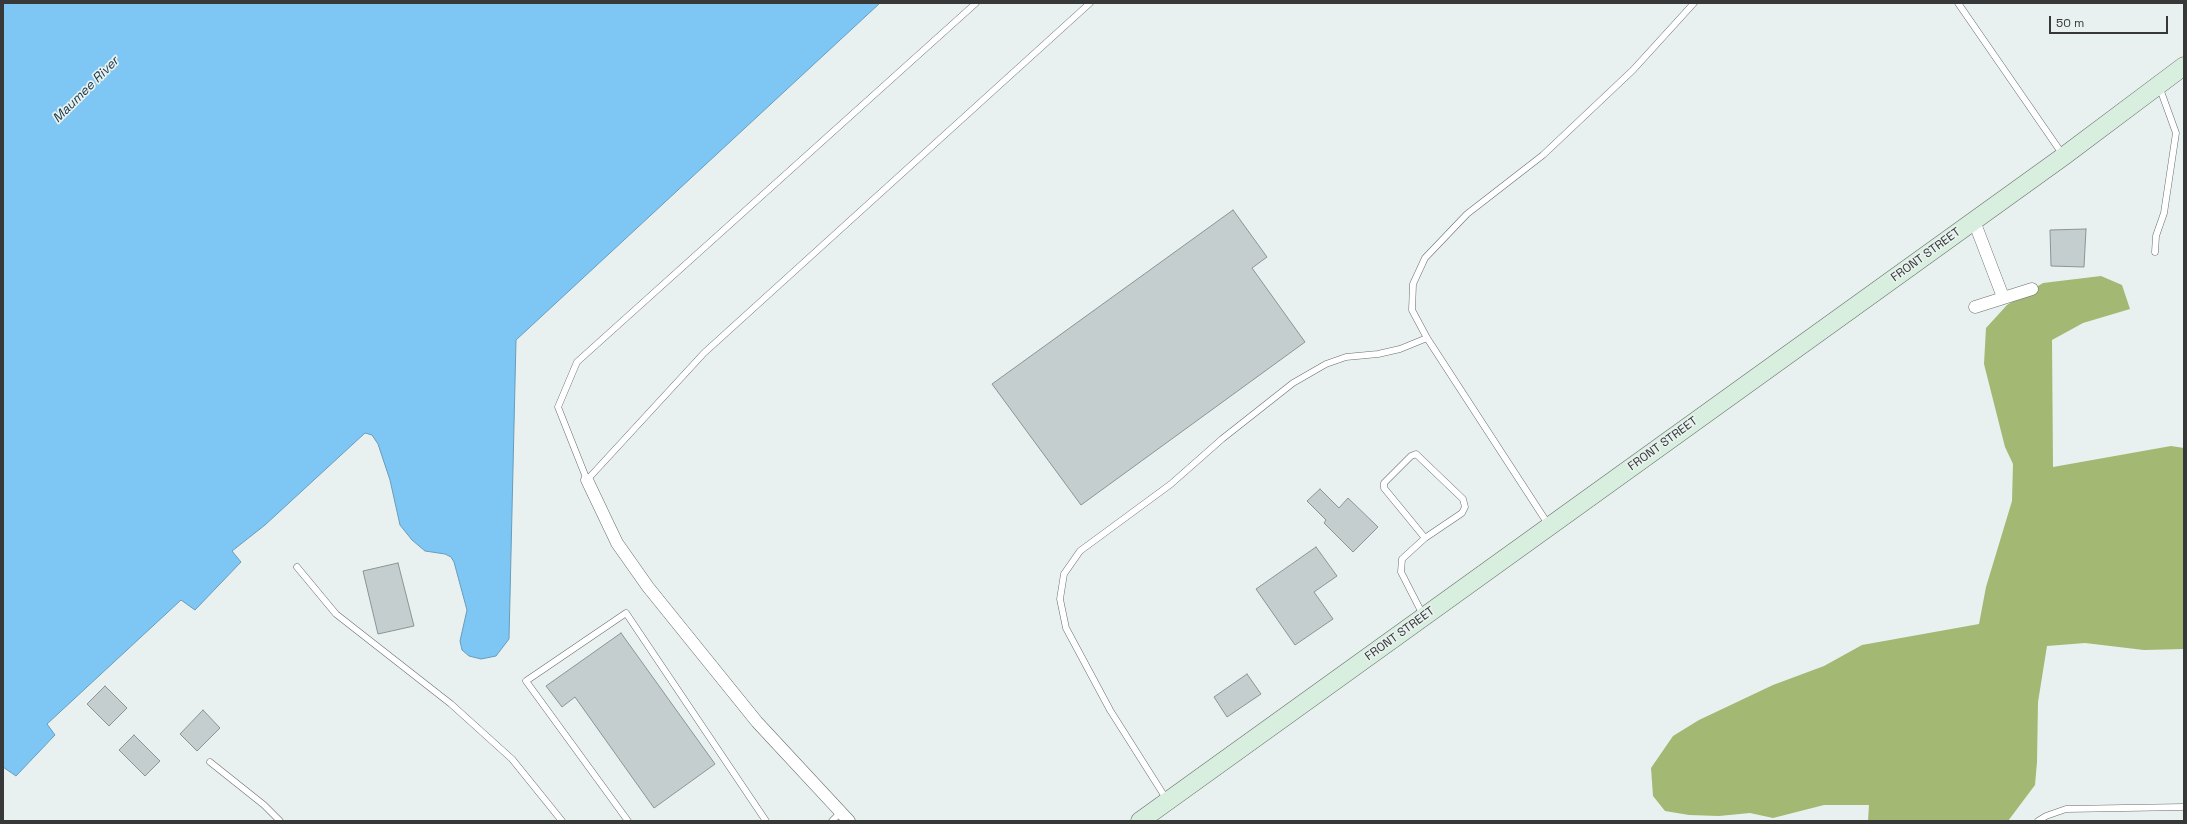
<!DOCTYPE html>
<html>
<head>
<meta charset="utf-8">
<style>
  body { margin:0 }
  #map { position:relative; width:2187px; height:824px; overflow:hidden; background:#e8f1ef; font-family:"Space Grotesk",sans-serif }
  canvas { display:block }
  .frame { position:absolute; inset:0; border:4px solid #363938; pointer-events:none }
  .scale { position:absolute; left:2049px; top:16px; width:119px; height:18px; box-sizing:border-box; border:2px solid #363938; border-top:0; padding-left:5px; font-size:12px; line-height:14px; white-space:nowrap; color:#363938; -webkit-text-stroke:3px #e8f1ef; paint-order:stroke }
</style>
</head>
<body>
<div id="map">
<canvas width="2187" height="824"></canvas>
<div class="frame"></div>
<div class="scale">50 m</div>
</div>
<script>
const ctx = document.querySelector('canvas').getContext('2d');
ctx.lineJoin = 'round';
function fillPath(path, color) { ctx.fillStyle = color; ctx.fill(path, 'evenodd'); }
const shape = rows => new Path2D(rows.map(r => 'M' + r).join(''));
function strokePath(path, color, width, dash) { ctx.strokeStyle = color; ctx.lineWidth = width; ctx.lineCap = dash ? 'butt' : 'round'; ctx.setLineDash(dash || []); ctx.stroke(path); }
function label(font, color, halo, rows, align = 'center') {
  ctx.font = font + ' "Space Grotesk",sans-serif'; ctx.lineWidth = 3.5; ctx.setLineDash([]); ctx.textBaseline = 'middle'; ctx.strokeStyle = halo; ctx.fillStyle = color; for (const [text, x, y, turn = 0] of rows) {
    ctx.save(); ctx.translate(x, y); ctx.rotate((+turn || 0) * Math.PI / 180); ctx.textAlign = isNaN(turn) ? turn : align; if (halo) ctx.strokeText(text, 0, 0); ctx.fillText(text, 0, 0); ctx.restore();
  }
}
fillPath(shape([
  [2101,276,2122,285,2130,309,2083,323,2052,340,2053,467,2171,446,2184,448,2184,649,2144,650,2085,643,2047,646,2038,702,2037,762,2035,785,2008,821,1868,821,1869,805,1824,805,1773,818,1750,813,1719,816,1689,815,1665,811,1653,796,1651,768,1673,736,1699,720,1773,685,1824,666,1862,645,1979,624,1986,587,2012,501,2013,464,2005,447,1984,364,1986,328,2007,305,2043,283]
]), '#a3b872');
const water = shape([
  [3,3,880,3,516,340,509,639,496,656,481,659,469,656,462,650,460,641,467,610,454,562,451,557,445,554,425,551,412,540,400,525,390,480,378,444,372,435,365,433,265,525,232,551,241,562,195,610,181,600,47,724,55,735,16,776,3,767,3,3]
]);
fillPath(water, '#7ec6f4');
strokePath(water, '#689cbc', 1);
const building = shape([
  [1233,210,1267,257,1252,268,1305,342,1081,505,992,384,1233,210],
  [2086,229,2084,267,2051,266,2050,230,2086,229],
  [1320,489,1339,508,1348,498,1378,527,1353,552,1324,523,1326,520,1307,501,1320,489],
  [1316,547,1337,576,1314,592,1333,619,1295,645,1256,589,1316,547],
  [398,563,414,626,378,634,363,571,398,563],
  [621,633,715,764,654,808,575,697,562,707,546,686,621,633],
  [1247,674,1261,694,1227,717,1214,697,1247,674],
  [105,686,127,708,109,726,87,704,105,686],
  [203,710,220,728,197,751,180,734,203,710],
  [134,735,160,761,145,776,119,750,134,735]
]);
fillPath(building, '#c4cecf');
strokePath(building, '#8b9495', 1);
const lane = shape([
  [976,3,577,362,558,407,587,480,704,353,1090,3],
  [1958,3,2063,155],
  [2155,252,2156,236,2164,213,2176,133,2159,86],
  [1548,524,1427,338,1412,310,1413,284,1425,258,1467,214,1543,155,1633,70,1694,3],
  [297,567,336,614,451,704,512,759,562,821],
  [1423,615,1401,572,1402,559,1425,538,1462,513,1465,507,1463,499,1416,454,1411,456,1384,483,1384,488,1425,538],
  [210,762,264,805,280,821],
  [1167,800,1110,710,1066,628,1060,599,1064,574,1080,551,1171,484,1222,439,1293,383,1326,364,1346,357,1378,354,1400,349,1427,338],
  [628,821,526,681,626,613,766,821],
  [832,821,841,812],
  [2038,821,2046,816,2066,809,2184,807]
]);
const street = shape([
  [1974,221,2003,297],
  [1975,307,2032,289],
  [587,480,617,543,648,587,757,722,849,821]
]);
const secondary = shape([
  [1140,821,2064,156,2184,66]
]);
strokePath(lane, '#676f6d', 7);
strokePath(street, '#676f6d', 13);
strokePath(secondary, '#676f6d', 19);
strokePath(lane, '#fff', 6);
strokePath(street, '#fff', 12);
strokePath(secondary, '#d8eede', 18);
label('12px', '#363938', '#e8f1ef', [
  ["FRONT STREET",1926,255,-36],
  ["FRONT STREET",1663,444,-36],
  ["FRONT STREET",1400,634,-36]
]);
label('italic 13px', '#153649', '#e8f1ef', [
  ["Maumee River",86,90,-45]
]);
</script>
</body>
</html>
